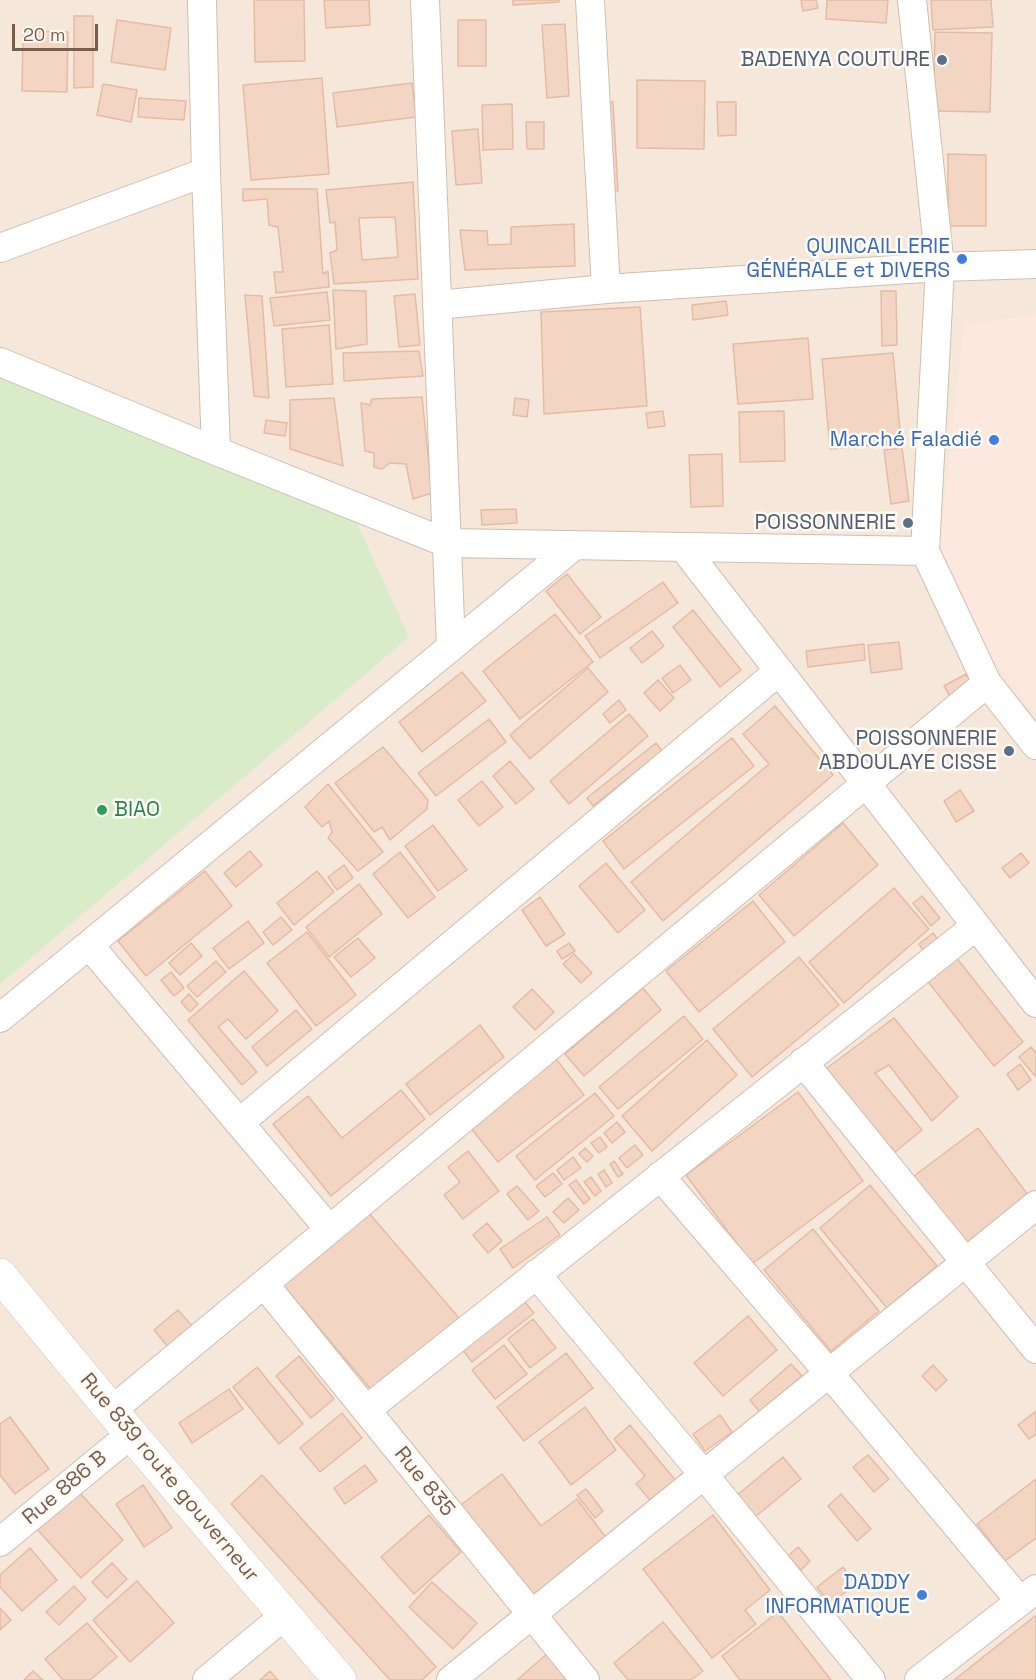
<!DOCTYPE html>
<html>
<head>
<meta charset="utf-8">
<style>
  body { margin:0 }
  #map { position:relative; width:1036px; height:1680px; overflow:hidden; background:#fdf6ec; font-family:"Space Grotesk",sans-serif }
  canvas { display:block }
  .scale { position:absolute; left:12px; top:24px; width:86px; height:27px; box-sizing:border-box; border:3px solid #7a5c4d; border-top:0; padding-left:8px; font-size:18px; line-height:21px; white-space:nowrap; color:#7a5c4d; -webkit-text-stroke:4px #fffaf3; paint-order:stroke }
</style>
</head>
<body>
<div id="map">
<canvas width="1036" height="1680"></canvas>
<div class="scale">20 m</div>
</div>
<script>
const ctx = document.querySelector('canvas').getContext('2d');
ctx.lineJoin = 'round';
function fillPath(path, color) { ctx.fillStyle = color; ctx.fill(path, 'evenodd'); }
const shape = rows => new Path2D(rows.map(r => 'M' + r).join(''));
function strokePath(path, color, width, dash) { ctx.strokeStyle = color; ctx.lineWidth = width; ctx.lineCap = dash ? 'butt' : 'round'; ctx.setLineDash(dash || []); ctx.stroke(path); }
function label(font, color, halo, rows, align = 'center') {
  ctx.font = font + ' "Space Grotesk",sans-serif'; ctx.lineWidth = 5; ctx.setLineDash([]); ctx.textBaseline = 'middle'; ctx.strokeStyle = halo; ctx.fillStyle = color; for (const [text, x, y, turn = 0] of rows) {
    ctx.save(); ctx.translate(x, y); ctx.rotate((+turn || 0) * Math.PI / 180); ctx.textAlign = isNaN(turn) ? turn : align; if (halo) ctx.strokeText(text, 0, 0); ctx.fillText(text, 0, 0); ctx.restore();
  }
}
fillPath(shape([
  [0,0,1036,0,1036,1680,0,1680]
]), '#f5e8da');
fillPath(shape([
  [1036,315,1036,714,977,640,939,554,964,325]
]), '#fde8e0');
fillPath(shape([
  [0,378,355,519,409,637,0,984]
]), '#d8ecc9');
const building = shape([
  [254,0,304,0,305,61,255,62,254,0],
  [324,0,369,0,370,25,326,28,324,0],
  [513,0,559,0,559,2,513,5,513,0],
  [801,0,816,0,818,8,803,11,801,0],
  [827,0,888,0,886,23,826,19,827,0],
  [931,0,991,0,993,27,933,30,931,0],
  [74,16,93,16,93,87,74,88,74,16],
  [117,20,171,28,165,70,111,62,117,20],
  [458,20,486,20,486,66,458,66,458,20],
  [565,24,569,96,547,98,542,25,565,24],
  [23,31,68,32,67,92,22,91,23,31],
  [935,32,992,33,990,112,933,111,935,32],
  [322,78,329,174,251,180,243,85,322,78],
  [637,80,705,81,704,149,637,148,637,80],
  [412,83,416,117,337,127,333,93,412,83],
  [103,84,137,90,131,122,97,115,103,84],
  [139,98,186,101,184,120,138,117,139,98],
  [613,102,618,191,602,192,598,103,613,102],
  [717,102,736,102,736,135,718,136,717,102],
  [512,104,513,149,483,150,482,105,512,104],
  [526,122,544,122,544,149,527,149,526,122],
  [478,129,482,183,456,185,452,131,478,129],
  [948,154,986,155,986,226,948,226,948,154],
  [413,182,418,279,334,284,330,253,337,250,335,222,330,223,326,190,413,182],
  [395,217,398,257,362,260,359,218,395,217],
  [243,189,317,189,323,274,328,271,329,287,276,293,274,272,283,272,278,227,269,225,267,199,243,201,243,189],
  [574,224,575,266,465,270,460,230,487,231,488,245,511,244,511,227,574,224],
  [333,290,366,291,367,344,336,349,333,290],
  [881,291,896,291,897,345,882,346,881,291],
  [327,292,330,320,274,326,270,298,327,292],
  [415,294,420,345,399,347,394,296,415,294],
  [245,295,262,296,269,398,254,396,245,295],
  [726,301,728,315,693,320,692,305,726,301],
  [640,307,647,406,544,414,541,312,640,307],
  [329,325,333,384,286,387,282,329,329,325],
  [808,338,813,399,738,404,733,344,808,338],
  [419,351,423,376,344,381,343,353,419,351],
  [893,353,901,443,830,449,822,359,893,353],
  [422,397,432,493,413,499,406,464,390,463,382,469,374,467,374,453,365,451,361,403,370,405,372,399,422,397],
  [334,398,343,466,290,449,290,400,334,398],
  [515,398,529,400,527,417,513,415,515,398],
  [663,411,665,426,648,428,646,413,663,411],
  [784,411,785,461,740,462,739,412,784,411],
  [266,420,287,423,285,436,264,433,266,420],
  [902,448,909,501,891,504,884,450,902,448],
  [722,454,723,506,691,507,689,455,722,454],
  [516,509,517,523,482,525,481,510,516,509],
  [567,574,601,617,580,634,546,591,567,574],
  [663,582,678,603,600,658,585,636,663,582],
  [693,610,741,670,720,687,673,627,693,610],
  [555,614,593,662,520,719,483,671,555,614],
  [652,631,664,646,642,663,630,648,652,631],
  [899,642,902,669,871,673,868,645,899,642],
  [864,644,865,660,808,667,806,651,864,644],
  [680,665,691,680,673,693,662,678,680,665],
  [588,668,608,692,530,759,510,735,588,668],
  [462,672,486,701,422,752,399,722,462,672],
  [966,674,973,686,951,698,944,686,966,674],
  [658,680,674,698,660,711,644,693,658,680],
  [619,700,626,710,610,723,603,714,619,700],
  [775,706,833,775,663,921,631,882,769,764,743,734,775,706],
  [629,714,648,736,569,804,550,781,629,714],
  [489,719,506,742,436,796,418,773,489,719],
  [732,738,754,766,624,869,603,841,732,738],
  [656,743,662,751,593,806,587,798,656,743],
  [383,747,428,800,427,809,390,840,382,827,374,832,335,783,383,747],
  [510,761,534,789,516,804,493,776,510,761],
  [482,781,503,807,479,826,458,800,482,781],
  [328,784,383,852,358,871,328,838,332,832,329,821,322,827,305,807,328,784],
  [960,790,974,811,956,822,944,801,960,790],
  [843,823,878,865,794,936,759,895,843,823],
  [433,825,467,870,438,891,405,846,433,825],
  [250,851,262,865,236,887,224,873,250,851],
  [400,852,435,897,408,918,373,874,400,852],
  [1021,853,1029,863,1010,878,1002,868,1021,853],
  [606,863,645,910,618,933,579,886,606,863],
  [344,865,353,878,337,890,328,877,344,865],
  [205,871,232,906,146,976,118,941,205,871],
  [317,871,334,892,294,925,277,903,317,871],
  [359,884,382,914,329,957,306,927,359,884],
  [894,888,929,929,844,1003,809,962,894,888],
  [922,896,940,918,931,926,913,903,922,896],
  [540,897,565,934,546,946,522,910,540,897],
  [753,901,785,942,699,1012,666,971,753,901],
  [281,917,292,930,273,945,263,932,281,917],
  [248,921,264,943,229,969,213,948,248,921],
  [307,932,356,995,316,1026,267,963,307,932],
  [933,933,940,942,925,953,919,944,933,933],
  [358,938,375,958,351,977,334,957,358,938],
  [191,943,202,956,180,975,169,963,191,943],
  [569,943,575,951,562,959,557,951,569,943],
  [574,954,592,973,581,983,563,964,574,954],
  [955,956,1023,1042,994,1066,926,979,955,956],
  [799,957,839,1005,752,1077,713,1029,799,957],
  [216,961,226,972,197,997,187,986,216,961],
  [244,971,278,1011,246,1039,228,1019,218,1027,257,1072,242,1085,188,1020,244,971],
  [171,972,184,988,174,996,161,980,171,972],
  [643,988,661,1010,584,1076,565,1054,643,988],
  [532,989,554,1012,535,1030,513,1007,532,989],
  [189,994,198,1004,190,1012,181,1002,189,994],
  [296,1010,312,1029,267,1066,252,1047,296,1010],
  [684,1016,703,1039,618,1109,599,1087,684,1016],
  [894,1018,958,1097,932,1121,889,1065,875,1073,922,1130,895,1152,823,1071,894,1018],
  [480,1025,504,1057,430,1115,406,1084,480,1025],
  [707,1040,737,1075,652,1151,622,1116,707,1040],
  [1031,1047,1036,1053,1036,1077,1019,1057,1031,1047],
  [556,1059,584,1095,498,1162,470,1127,556,1059],
  [1020,1064,1031,1080,1018,1090,1007,1074,1020,1064],
  [401,1090,425,1119,331,1196,273,1124,308,1096,342,1138,401,1090],
  [798,1092,863,1181,752,1264,686,1175,798,1092],
  [595,1093,614,1116,535,1180,516,1156,595,1093],
  [617,1122,625,1132,612,1143,604,1133,617,1122],
  [978,1128,1028,1195,965,1244,914,1176,978,1128],
  [600,1137,607,1147,599,1153,591,1143,600,1137],
  [635,1145,643,1155,627,1168,619,1158,635,1145],
  [585,1148,593,1156,587,1162,579,1154,585,1148],
  [468,1151,499,1191,463,1219,444,1195,460,1182,448,1167,468,1151],
  [573,1157,581,1168,564,1180,557,1170,573,1157],
  [614,1161,623,1174,618,1177,610,1164,614,1161],
  [604,1170,612,1183,606,1187,598,1174,604,1170],
  [553,1173,562,1184,545,1197,536,1186,553,1173],
  [591,1177,601,1191,595,1196,584,1182,591,1177],
  [576,1180,590,1199,584,1204,569,1185,576,1180],
  [870,1185,937,1266,887,1308,820,1228,870,1185],
  [517,1186,539,1211,528,1220,507,1194,517,1186],
  [568,1198,579,1210,564,1223,553,1212,568,1198],
  [368,1212,459,1318,373,1392,283,1285,368,1212],
  [547,1217,560,1235,513,1268,500,1249,547,1217],
  [487,1223,502,1241,488,1253,473,1235,487,1223],
  [813,1229,879,1311,831,1351,764,1270,813,1229],
  [519,1295,534,1313,472,1362,458,1344,519,1295],
  [178,1310,193,1327,169,1348,154,1330,178,1310],
  [748,1316,777,1350,723,1396,694,1363,748,1316],
  [533,1319,556,1348,530,1368,508,1339,533,1319],
  [504,1345,527,1374,495,1399,472,1370,504,1345],
  [566,1353,593,1388,524,1441,497,1407,566,1353],
  [299,1356,334,1399,311,1418,276,1376,299,1356],
  [791,1364,802,1376,760,1412,750,1400,791,1364],
  [933,1365,947,1380,936,1391,922,1376,933,1365],
  [257,1367,303,1424,279,1444,233,1387,257,1367],
  [229,1389,243,1409,192,1443,179,1423,229,1389],
  [585,1407,616,1450,571,1485,539,1442,585,1407],
  [1036,1411,1036,1434,1029,1439,1018,1425,1036,1411],
  [342,1413,362,1438,320,1472,300,1448,342,1413],
  [720,1415,732,1432,705,1451,693,1434,720,1415],
  [10,1417,49,1469,15,1494,0,1475,0,1424,10,1417],
  [630,1425,675,1480,651,1501,636,1484,645,1476,614,1439,630,1425],
  [868,1455,889,1479,874,1492,853,1467,868,1455],
  [783,1457,801,1479,754,1518,736,1496,783,1457],
  [365,1465,377,1481,345,1504,334,1488,365,1465],
  [502,1474,541,1526,577,1499,607,1539,527,1599,458,1507,502,1474],
  [262,1475,436,1667,422,1680,390,1680,231,1504,262,1475],
  [1036,1479,1036,1538,1005,1561,977,1524,1036,1479],
  [143,1485,172,1528,144,1547,116,1504,143,1485],
  [586,1489,603,1511,595,1518,577,1495,586,1489],
  [78,1491,123,1540,81,1578,37,1529,78,1491],
  [841,1494,871,1529,857,1541,828,1506,841,1494],
  [429,1515,461,1552,414,1594,381,1557,429,1515],
  [713,1515,770,1590,745,1610,756,1624,712,1658,643,1569,713,1515],
  [798,1547,810,1561,801,1570,788,1556,798,1547],
  [30,1548,57,1580,22,1611,0,1587,0,1575,30,1548],
  [112,1563,127,1579,107,1598,92,1582,112,1563],
  [843,1567,856,1584,830,1604,817,1587,843,1567],
  [137,1581,174,1623,130,1662,93,1620,137,1581],
  [432,1582,477,1623,453,1649,409,1607,432,1582],
  [74,1586,86,1599,59,1625,46,1612,74,1586],
  [0,1608,11,1620,0,1630,0,1608],
  [778,1612,831,1680,740,1680,722,1656,778,1612],
  [1035,1616,1036,1617,1036,1679,1034,1680,954,1680,1035,1616],
  [663,1622,703,1671,691,1680,628,1680,614,1663,663,1622],
  [87,1623,117,1657,90,1680,63,1680,45,1659,87,1623],
  [548,1653,571,1680,517,1680,548,1653],
  [33,1671,43,1680,24,1680,33,1671],
  [270,1671,278,1680,260,1680,270,1671]
]);
fillPath(building, '#f3d5c3');
strokePath(building, '#e6bba3', 1.5);
const street = shape([
  [202,0,206,172,216,451],
  [425,0,451,647],
  [590,0,606,289],
  [912,0,940,267,925,551,987,683,1036,745],
  [0,248,206,172],
  [437,305,606,289,940,267,1036,264],
  [0,362,216,451,447,543,925,551],
  [683,547,1036,1003],
  [89,945,329,1229],
  [0,1018,574,546],
  [803,1062,1036,1349],
  [239,1123,779,671],
  [660,1176,829,1373,1020,1601],
  [536,1274,704,1475,871,1680],
  [264,1284,585,1680],
  [366,1410,976,926],
  [111,1411,987,683],
  [0,1542,131,1434],
  [207,1680,285,1615],
  [451,1680,1036,1205],
  [919,1680,1036,1589]
]);
const secondary = shape([
  [0,1275,131,1434,340,1680]
]);
strokePath(street, '#d1beb0', 30);
strokePath(secondary, '#d6c0b0', 34);
strokePath(street, '#fff', 28);
strokePath(secondary, '#fff', 33);
for (const [x, y, r, color] of [
  [942,60,6,"#5c6f8a"],
  [962,259,6,"#3f7fe0"],
  [994,440,6,"#3f7fe0"],
  [908,523,6,"#5c6f8a"],
  [1009,751,6,"#5c6f8a"],
  [102,810,6,"#2e9e5b"],
  [922,1595,6,"#3f7fe0"]
]) { const dot = new Path2D(); dot.arc(x, y, r, 0, 2 * Math.PI); ctx.fillStyle = color; ctx.fill(dot); strokePath(dot, '#fffaf3', 2); }
label('21px', '#4e5e75', '#fffaf3', [
  ["BADENYA COUTURE",930,60],
  ["POISSONNERIE",896,523],
  ["POISSONNERIE",997,739],
  ["ABDOULAYE CISSE",997,763]
], 'right');
label('21px', '#366cbe', '#fffaf3', [
  ["QUINCAILLERIE",950,247],
  ["GÉNÉRALE et DIVERS",950,271],
  ["Marché Faladié",982,440],
  ["DADDY",910,1583],
  ["INFORMATIQUE",910,1607]
], 'right');
label('21px', '#27864d', '#fffaf3', [
  ["BIAO",114,810]
], 'left');
label('21px', '#7a5c4d', '#fffaf3', [
  ["Rue 839 route gouverneur",169,1478,50],
  ["Rue 835",424,1482,51],
  ["Rue 886 B",65,1488,-40]
]);
</script>
</body>
</html>
